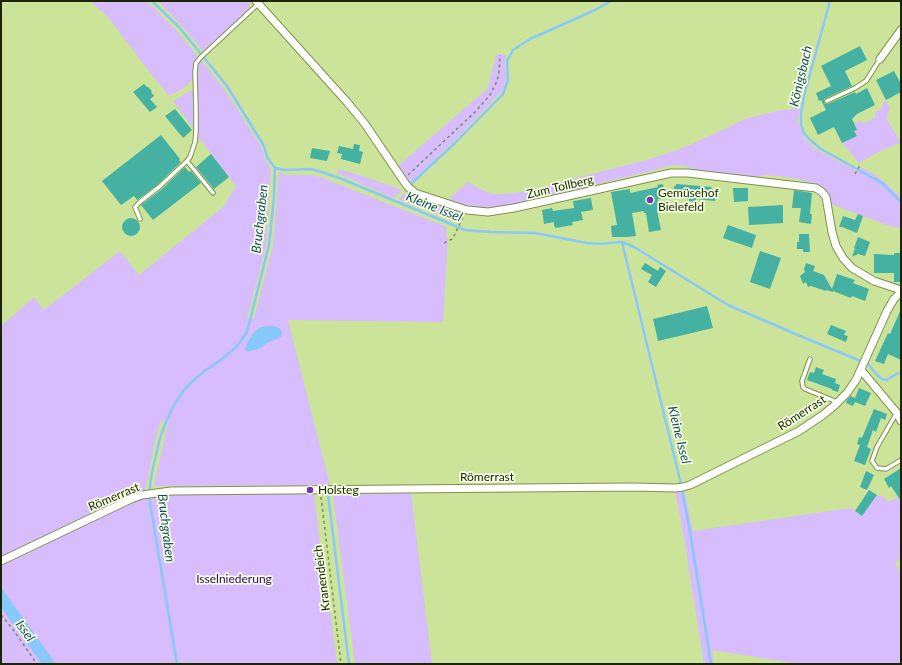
<!DOCTYPE html>
<html>
<head>
<meta charset="utf-8">
<style>
  body { margin:0 }
  #map { position:relative; width:902px; height:665px; overflow:hidden; background:#cbe499; font-family:Lato,sans-serif }
  canvas { display:block }
  .frame { position:absolute; inset:0; border:2px solid #1c2406; pointer-events:none }
</style>
</head>
<body>
<div id="map">
<canvas width="902" height="665"></canvas>
<div class="frame"></div>
</div>
<script>
const ctx = document.querySelector('canvas').getContext('2d');
ctx.lineJoin = 'round';
function fillPath(path, color) { ctx.fillStyle = color; ctx.fill(path, 'evenodd'); }
const shape = rows => new Path2D(rows.map(r => 'M' + r).join(''));
function strokePath(path, color, width, dash) { ctx.strokeStyle = color; ctx.lineWidth = width; ctx.lineCap = dash ? 'butt' : 'round'; ctx.setLineDash(dash || []); ctx.stroke(path); }
function label(font, color, halo, rows, align = 'center') {
  ctx.font = font + ' Lato,sans-serif'; ctx.lineWidth = 3.5; ctx.setLineDash([]); ctx.textBaseline = 'middle'; ctx.strokeStyle = halo; ctx.fillStyle = color; for (const [text, x, y, turn = 0] of rows) {
    ctx.save(); ctx.translate(x, y); ctx.rotate((+turn || 0) * Math.PI / 180); ctx.textAlign = isNaN(turn) ? turn : align; if (halo) ctx.strokeText(text, 0, 0); ctx.fillText(text, 0, 0); ctx.restore();
  }
}
fillPath(shape([
  [90,1,147,1,176,30,198,57,195,62,193,68,193,78,187,86,174,94,168,95,148,70,107,16],
  [158,1,251,1,249,8,245,14,204,52,183,27],
  [496,54,507,55,505,60,506,81,501,92,461,134,410,183,398,166,488,88],
  [201,60,225,90,262,148,265,159,271,169,266,246,247,319,254,318,273,246,279,172,285,175,313,175,323,178,447,227,446,238,448,238,443,322,288,320,330,485,154,486,168,423,161,421,155,442,145,491,1,557,1,326,34,297,44,310,120,251,139,275,223,207,236,186,198,137,198,121,197,72,198,65],
  [259,328,281,337,267,343,262,347,256,350,252,350,247,343,254,332],
  [190,91,192,91,193,93,195,124,194,129,173,101],
  [886,100,890,109,886,118,901,143,882,150,859,163,842,143,857,136,854,131,857,130,854,124,859,121,865,123,875,118,875,112,882,108,884,101],
  [800,108,798,121,799,125,805,139,812,146,821,152,857,171,860,167,869,171,881,179,901,197,901,228,890,226,831,204,829,195,823,187,813,183,797,179,780,176,766,175,754,177,698,171,685,166,677,165,668,166,651,171,596,184,594,187,513,205,485,209,468,207,448,200,468,182,482,190,493,194,504,194,523,192,650,159,686,147,745,119,777,111],
  [338,169,359,175,402,190,394,198,337,173],
  [404,194,463,212,458,223,398,199],
  [684,490,693,531,850,508,862,516,877,495,884,497,888,502,901,496,901,558,895,562,901,576,901,664,799,664,712,650,714,664,704,664,683,532,675,491],
  [314,493,328,610,330,610,337,664,1,664,1,563,137,499,149,495],
  [411,493,432,664,355,664,333,495]
]), '#d7bcfe');
fillPath(shape([
  [267,326,274,326,281,329,282,333,281,337,267,343,262,347,256,350,252,350,249,352,246,351,245,349,247,343,254,332,259,328],
  [1,587,56,664,42,664,13,624,1,607]
]), '#89c8fa');
strokePath(shape([
  [152,1,179,27,227,86,264,146,267,157,275,168,284,170,310,169,319,171,342,179,465,230,491,232,535,233,587,243,600,244,622,242,681,484],
  [830,1,804,96,801,114,801,125,804,133,808,138,821,149,882,183,901,202],
  [412,183,455,143,503,94,508,80,507,61,513,50,530,39,593,11,611,1],
  [622,242,634,247,728,305,805,338,868,364,878,376,882,379,887,380,898,373,901,374],
  [682,490,690,531,711,664],
  [328,494,349,664],
  [177,664,150,503,150,486,152,472,160,438,166,422,174,405,184,390,196,378,207,369,214,365,233,350,238,345,247,332,269,245,274,197,275,168]
]), '#89c8fa', 2.5);
fillPath(shape([
  [860,46,867,60,845,71,852,86,826,98,824,99,824,102,825,104,828,104,855,92,856,94,867,88,875,105,857,114,852,119,857,130,854,131,857,136,842,143,834,127,818,135,810,118,826,110,821,100,819,101,816,93,831,86,821,66],
  [894,71,901,84,901,92,886,100,876,80],
  [144,84,147,87,148,87,152,91,151,92,154,96,150,99,157,107,150,112,133,92],
  [175,109,192,130,183,138,165,116],
  [161,135,180,159,179,160,181,162,157,185,137,200,134,196,121,205,102,181],
  [354,144,360,145,359,151,363,152,360,164,341,159,342,154,337,153,339,146,353,149],
  [312,148,330,151,327,161,310,158],
  [211,154,229,177,214,189,196,167],
  [185,167,189,172,191,171,201,183,153,220,141,205,161,190],
  [663,184,666,199,658,199,660,210,657,210,661,230,649,232,646,213,644,213,644,211,632,213,636,236,627,237,612,237,611,226,617,225,611,192,630,189,630,193,658,187,657,185],
  [676,184,712,187,711,189,713,189,713,195,716,195,715,201,696,199,696,202,689,201,689,199,673,197,674,186,676,186],
  [733,188,748,188,748,201,734,202],
  [794,190,812,193,810,214,812,214,811,224,799,222,801,208,792,208],
  [591,198,593,210,581,212,583,220,572,222,573,225,556,228,554,226,554,222,544,224,542,210,552,208,553,211,574,208,573,201],
  [783,205,783,223,749,225,748,207],
  [858,214,863,216,857,233,842,227,839,227,843,216,855,220],
  '122 227a9 9 0 1 1 18 0a9 9 0 1 1-18 0Z',
  [728,225,756,235,752,248,723,238],
  [799,234,809,234,810,252,803,252,803,249,797,249,797,242,799,242],
  [858,237,870,242,865,256,858,254,852,257,855,248,854,248],
  [760,251,781,258,770,289,750,282],
  [894,253,901,253,901,282,894,282,894,273,874,273,874,254,894,255],
  [645,263,658,271,660,267,666,271,656,287,648,282,652,275,641,269],
  [806,263,815,266,813,271,824,275,832,289,837,274,855,280,853,283,869,289,865,301,852,296,851,298,833,291,833,292,826,290,826,291,811,286,808,287,806,282,803,284,800,276,805,272,804,269],
  [707,306,713,328,658,341,653,319],
  [901,309,901,360,888,354,884,364,875,361,888,333,890,334],
  [831,325,846,331,844,335,848,336,846,342,827,334],
  [816,367,824,370,822,374,836,379,835,383,840,385,838,392,832,390,832,389,807,380,810,372,814,373],
  [859,388,871,393,865,406,855,402,853,406,846,403,847,400,851,396,855,398],
  [874,409,887,414,885,420,881,418,876,432,873,430,867,447,871,449,865,465,854,461,860,445,857,444,859,437,862,438],
  [901,468,901,501,891,486,889,488,884,479],
  [866,471,874,475,867,490,860,487],
  [869,490,877,495,862,516,855,511]
]), '#45b1a3');
const service = shape([
  [827,101,855,88,866,81,880,59],
  [187,161,213,193],
  [140,219,135,207,141,201,159,187,187,161,190,157,195,142,196,131,196,111,195,72,196,63,201,57,258,4],
  [810,359,802,381,803,387,805,389,837,402],
  [896,414,877,447,872,461,877,468,886,469,901,460]
]);
const minor = shape([
  [256,1,347,102,365,124,403,180,408,187,415,193,467,210,488,212,514,208,671,173,688,173,816,188,822,192,826,197,832,232,836,246,843,258,852,268,874,281,901,290],
  [880,59,901,30],
  [861,370,897,413,901,421],
  [1,561,131,499,142,495,171,491,633,487,675,488,683,487,690,485,799,431,823,415,835,405,847,393,856,380,887,311,894,299,901,292]
]);
strokePath(service, '#7d934b', 5.5);
strokePath(minor, '#7d934b', 9);
strokePath(shape([
  [855,174,860,165],
  [408,175,475,112,490,95,496,83,499,74,500,55],
  [444,243,452,239,454,236,463,217],
  [321,497,341,664],
  [1,615,12,628,37,664]
]), '#7d8f58', 1.5, [3, 3]);
strokePath(service, '#fff', 3.5);
strokePath(minor, '#fff', 7);
for (const [x, y, r, color] of [
  [650,200,4,"#7237ad"],
  [310,490,4,"#7237ad"]
]) { const dot = new Path2D(); dot.arc(x, y, r, 0, 2 * Math.PI); ctx.fillStyle = color; ctx.fill(dot); strokePath(dot, '#f4fee1', 1.5); }
label('12px', '#1c2406', '#f4fee1', [
  ["Zum Tollberg",560,187,-13],
  ["Römerrast",802,413,-33],
  ["Römerrast",487,477],
  ["Römerrast",114,497,-23],
  ["Kranendeich",322,578,-97]
]);
label('12px', '#1c2406', '#f4fee1', [
  ["Gemüsehof",658,193],
  ["Bielefeld",658,207],
  ["Holsteg",318,490]
], 'left');
label('12px', '#3d0168', '#f4fee1', [
  ["Isselniederung",234,579]
]);
label('italic 13px', '#184869', '#f4fee1', [
  ["Königsbach",801,76,-77],
  ["Kleine Issel",434,207,22],
  ["Bruchgraben",260,219,-84],
  ["Kleine Issel",679,435,76],
  ["Bruchgraben",166,528,83],
  ["Issel",25,631,54]
]);
</script>
</body>
</html>
